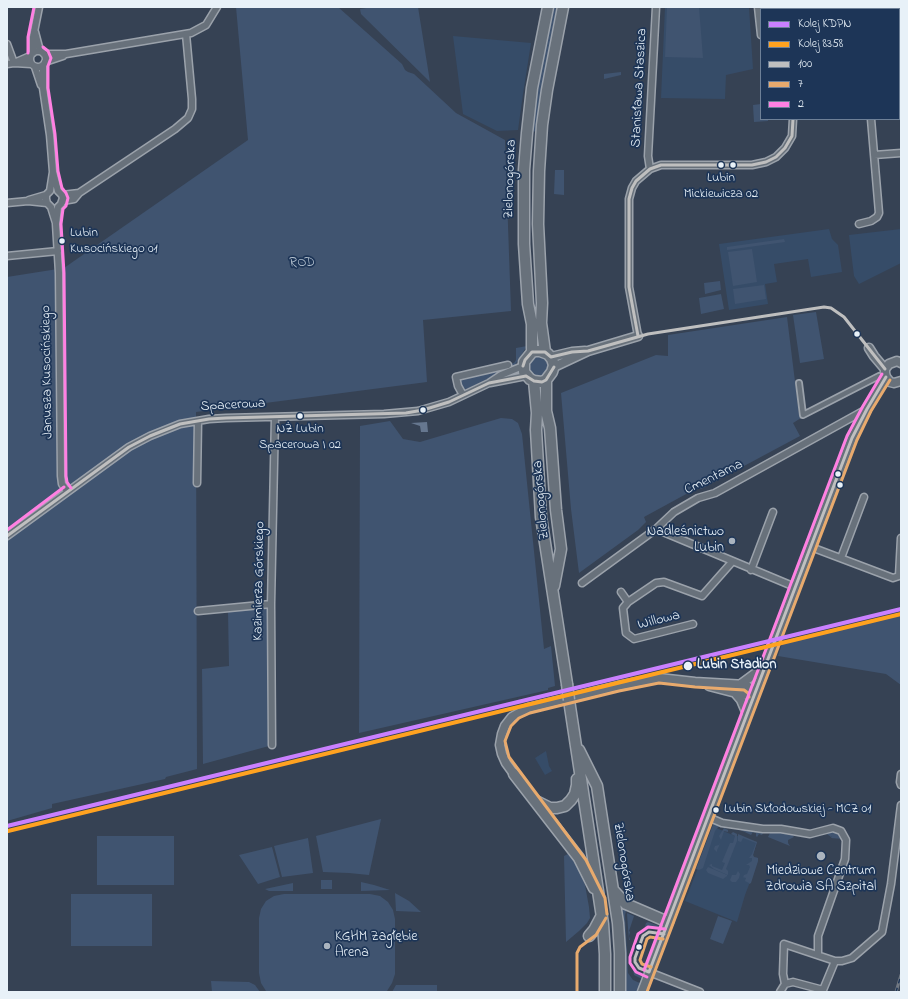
<!DOCTYPE html>
<html>
<head>
<meta charset="utf-8">
<style>
  body { margin:0 }
  #map { position:relative; width:908px; height:999px; overflow:hidden; background:#364254; font-family:"Indie Flower",sans-serif }
  canvas { display:block }
  .frame { position:absolute; inset:0; border:8px solid #e8f1f8; pointer-events:none }
  .legend { position:absolute; left:760px; top:8px; width:140px; height:112px; box-sizing:border-box; background:#1d3557; border:1px solid #6e8097; margin:0; padding:5px 7px; list-style:none; font-size:12px; color:#e8f1f8 }
  .legend li { display:flex; align-items:center; gap:8px; height:20px }
  .legend b { width:20px; border:1px solid #6e8097 }
</style>
</head>
<body>
<div id="map">
<canvas width="908" height="999"></canvas>
<div class="frame"></div>
<ul class="legend">
<li><b style="height:5px;background:#ca80ff"></b>Kolej KDPN</li>
<li><b style="height:5px;background:#ffa220"></b>Kolej 8358</li>
<li><b style="height:5px;background:#bfbfbf"></b>100</li>
<li><b style="height:5px;background:#e8aa6d"></b>7</li>
<li><b style="height:5px;background:#ff80e2"></b>2</li>
</ul>
</div>
<script>
const ctx = document.querySelector('canvas').getContext('2d');
ctx.lineJoin = 'round';
function fillPath(path, color) { ctx.fillStyle = color; ctx.fill(path, 'evenodd'); }
const shape = rows => new Path2D(rows.map(r => 'M' + r).join(''));
function strokePath(path, color, width, dash) { ctx.strokeStyle = color; ctx.lineWidth = width; ctx.lineCap = dash ? 'butt' : 'round'; ctx.setLineDash(dash || []); ctx.stroke(path); }
function label(font, color, halo, rows, align = 'center') {
  ctx.font = font + ' "Indie Flower",sans-serif'; ctx.lineWidth = 3.5; ctx.setLineDash([]); ctx.textBaseline = 'middle'; ctx.strokeStyle = halo; ctx.fillStyle = color; for (const [text, x, y, turn = 0] of rows) {
    ctx.save(); ctx.translate(x, y); ctx.rotate((+turn || 0) * Math.PI / 180); ctx.textAlign = isNaN(turn) ? turn : align; if (halo) ctx.strokeText(text, 0, 0); ctx.fillText(text, 0, 0); ctx.restore();
  }
}
fillPath(shape([
  [665,7,749,7,753,69,726,75,725,99,661,98],
  [453,36,531,43,523,94,518,130,497,131,463,114],
  [829,229,832,239,838,245,842,272,811,277,808,259,774,264,777,282,765,284,768,304,729,310,719,244],
  [901,229,901,263,859,284,854,276,849,235],
  [546,751,549,766,552,771,545,775,535,758],
  [714,827,735,836,738,836,757,842,753,855,754,857,758,858,758,861,745,895,737,922,685,901]
]), '#364c68');
fillPath(shape([
  [236,7,338,7,402,64,405,70,408,72,414,74,456,113,505,140,511,311,423,320,427,382,196,412,197,769,166,777,165,779,52,804,52,808,7,821,7,277,64,268,248,140],
  [373,7,418,7,430,82,361,14,360,9],
  [552,7,561,7,539,132,531,131,534,101],
  [667,7,699,7,703,58,665,57],
  [621,72,621,75,604,79,604,74],
  [761,104,761,119,768,119,768,121,754,122,753,105],
  [555,170,564,170,564,195,554,194],
  [784,239,785,242,727,250,727,247],
  [752,249,757,282,733,286,728,252],
  [720,281,721,290,705,294,704,283],
  [764,285,766,299,735,304,733,289],
  [721,294,724,309,701,314,699,298],
  [816,312,824,359,800,363,793,315],
  [787,317,799,414,801,418,793,423,800,436,701,489,699,487,644,517,646,522,638,530,579,573,571,509,561,393,656,355,668,356,668,335],
  [527,346,515,365,469,388,465,389,461,387,459,381,462,379,514,363,516,360,516,348],
  [536,355,543,355,548,362,548,366,542,377,533,376,529,369,530,364],
  [501,418,512,419,518,423,522,434,544,649,551,646,555,686,548,688,548,690,359,733,360,426,390,421,403,439,420,442],
  [268,607,269,746,203,764,202,669,229,666,228,611],
  [901,613,901,685,886,674,778,656,782,644],
  [381,819,369,875,349,873,323,872,316,836],
  [714,822,719,824,719,826,715,831,703,868,699,870,696,869],
  [712,823,695,868,694,867,708,827],
  [734,827,747,828,748,830,759,832,761,831,764,831,762,835,759,834,757,837,756,836,756,833,753,832,751,835],
  [724,828,728,830,728,832,724,831,719,846,717,850,717,852,714,849,715,846,719,845,721,840,719,836],
  [830,830,839,832,843,839,831,838,832,836,831,837,824,832],
  [771,831,790,832,794,837,788,840,788,843,790,846,768,837],
  [733,832,737,834,737,841,726,869,728,871,728,875,714,869,709,865,712,864,712,866,722,870,725,863,722,862,730,843,733,843,735,836,731,834],
  [738,834,757,842,753,855,754,857,758,858,758,861,751,883,749,884,749,883,745,881,746,878,743,877,742,880,744,875,747,874,750,867,749,865,746,865,752,861,752,858,749,858,752,854,756,843,743,838,741,842,738,841],
  [97,836,174,836,174,885,97,885],
  [308,838,313,873,282,877,274,846],
  [272,847,280,877,258,884,239,855],
  [568,854,575,861,585,885,589,907,590,918,587,923,579,931,566,942,564,856],
  [708,867,727,875,727,876,723,879,708,873,706,870],
  [738,871,740,874,739,878,736,882,732,882,730,880,732,875,736,875],
  [321,880,332,880,332,889,321,889],
  [361,882,374,885,390,890,361,891],
  [293,883,293,891,269,891,265,889],
  [395,893,409,901,421,912,396,911],
  [71,894,152,894,152,946,71,946],
  [284,894,370,894,380,896,388,902,393,910,395,919,395,974,392,983,387,991,268,992,266,991,261,983,259,973,259,918,261,909,266,901,274,896],
  [619,905,627,907,625,915,628,973,633,980,642,984,639,992,624,992],
  [627,913,634,916,629,931,630,932,629,936,630,940,629,940,628,928],
  [718,916,732,921,723,944,710,939],
  [648,922,659,926,661,922,664,926,658,928,650,928,643,933,646,923],
  [657,935,658,938,650,964,644,967],
  [632,964,638,971,645,974,644,980,634,975],
  [211,981,249,982,255,985,260,992,212,992],
  [396,985,437,985,437,992,392,992]
]), '#405470');
fillPath(shape([
  [427,422,428,432,421,432,420,426,411,423]
]), '#66778f');
const pedestrian = shape([
  [799,383,803,415,879,376]
]);
const minor = shape([
  [758,7,761,35],
  [899,25,901,25],
  [35,32,40,51],
  [7,44,14,63],
  '30 59a8 8 0 1 1 16 0a8 8 0 1 1-16 0Z',
  [33,53,33,37,39,7],
  [44,54,66,54,191,33,206,25,217,7],
  [45,62,63,56],
  [14,63,30,56],
  [7,64,14,63,31,64],
  [43,65,43,88,50,135,53,172,50,191,46,195,46,199,47,203,51,207,56,223],
  [35,67,41,85],
  [874,155,901,153],
  [650,169,648,156,656,7],
  [53,172,58,191,62,195,63,198,61,204,58,207,56,224,59,273,61,476,62,484,67,491],
  [62,195,79,193],
  [29,200,46,195],
  [63,201,74,199,79,193,175,129,188,118,192,109,192,99,186,34],
  [7,203,28,201,47,203],
  [859,224,871,221,877,217,879,213,871,119],
  [7,256,58,251],
  [638,336,629,287,629,199,632,188,636,181,650,169,661,165,752,165,766,162,776,157,785,148,792,136,793,119],
  [490,383,526,376],
  [463,395,458,386,456,377,508,365],
  [197,483,198,421],
  [656,529,795,587],
  [7,536,129,447,150,436,180,424,209,419,226,418,384,414,418,411,449,402,489,383,501,375,523,366],
  [811,547,893,578,899,576,901,538],
  [841,558,864,497],
  [751,570,773,512],
  [582,583,656,529,674,512,698,498,715,493,867,409],
  [621,592,628,602],
  [198,611,271,604],
  [693,624,634,639,626,633,623,608,628,602,656,583,664,582,702,596,732,562],
  [272,745,271,604,275,417],
  [901,774,900,782,901,785],
  [708,817,722,823,763,829,781,829,810,834,833,828,841,831,846,840,845,859,818,936,818,955],
  [649,972,700,992],
  [785,984,783,974,784,944,835,961],
  [780,992,785,984,793,982,823,990,835,961,842,961,852,958,882,932,891,884,901,805]
]);
const tertiary = shape([
  [869,348,874,356,885,369],
  [551,357,572,352,585,351],
  [901,363,897,361,889,364,885,369,885,373,886,377,890,382,894,383,901,381],
  [554,367,588,351,638,336],
  [741,684,764,667],
  [709,686,740,694,754,695],
  [735,693,741,700,747,714],
  [514,774,506,763,502,754,500,745,502,734,505,726,512,717,528,708,618,686,659,678,695,682,746,685,752,690,754,695],
  [642,992,852,438,867,409,886,377]
]);
const primary = shape([
  [536,351,540,351,548,354,552,359,554,365,552,372,546,380,542,382,534,381,530,379,524,372,524,362,532,352,536,351],
  [532,352,532,324,528,304,524,244,524,170,527,133,532,88,548,7],
  [545,352,541,323,542,303,538,224,539,171,542,125,547,90,563,7],
  [546,380,546,411,550,428,556,510,561,549,554,586],
  [534,381,537,413,536,430,541,517,567,684],
  [569,700,603,924,605,954,605,992],
  [579,750,597,786,618,923,620,953,620,992],
  [514,774,579,858,594,888],
  [536,801,550,808,557,808,565,806,571,800,575,794,577,785,577,779],
  [614,891,626,904,668,922],
  [589,936,594,930,602,915]
]);
strokePath(pedestrian, '#9ba2ab', 8);
strokePath(minor, '#9ba2ab', 9);
strokePath(tertiary, '#9ba2ab', 11);
strokePath(primary, '#9ba2ab', 13);
strokePath(pedestrian, '#68717b', 4.5);
strokePath(minor, '#68717b', 6);
strokePath(tertiary, '#68717b', 8);
strokePath(primary, '#68717b', 10);
const rail = shape([
  [896,992,901,975]
]);
strokePath(rail, '#717882', 3);
strokePath(rail, '#1d3557', 1.5, [4.5]);
const primaryBridge = shape([
  [567,684,569,700]
]);
strokePath(primaryBridge, '#9ba2ab', 13, []);
strokePath(primaryBridge, '#68717b', 10);
strokePath(shape([
  [638,336,629,287,629,199,632,188,636,181,650,169,661,165,752,165,766,162,776,157,785,148,792,136,793,119],
  [551,357,572,352,588,351,648,334,824,307,831,308,844,317,885,369],
  [523,366,525,360,532,352,545,352,551,357],
  [526,376,534,381,542,382,546,380,554,367],
  [7,536,129,447,150,436,180,424,209,419,226,418,406,413,423,410,449,402,489,383,526,376],
  [649,972,852,438,867,409,886,377],
  [649,972,639,968,635,962,635,958,643,936,649,932,664,934]
]), '#bfbfbf', 3);
strokePath(shape([
  [607,914,605,898,586,860,509,757,505,741,511,726,519,718,530,713,619,691,659,683,695,687,744,690,748,693,749,697],
  [651,967,642,964,640,960,647,939,650,937,663,939],
  [577,992,577,953,580,947,596,935,606,918],
  [647,992,857,440,871,411,890,380]
]), '#e8aa6d', 3);
strokePath(shape([
  [43,47,48,51,51,58,48,66,48,88,55,134,58,171,62,188,66,193,68,198,66,206,63,209,61,224,64,273,66,476,67,482,71,488],
  [28,53,28,37,34,7],
  [7,530,64,487],
  [644,970,847,436,863,406,882,374],
  [647,977,636,972,630,963,630,957,638,934,648,927,665,929]
]), '#ff80e2', 3);
strokePath(shape([
  [7,826,901,609]
]), '#ca80ff', 4);
strokePath(shape([
  [8,831,901,614]
]), '#ffa220', 4);
for (const [x, y, r, color] of [
  [721,165,3.5,"#e8f1f8"],
  [733,165,3.5,"#e8f1f8"],
  [62,241,3.5,"#e8f1f8"],
  [857,334,3.5,"#e8f1f8"],
  [423,410,3.5,"#e8f1f8"],
  [300,416,3.5,"#e8f1f8"],
  [838,474,3.5,"#e8f1f8"],
  [840,485,3.5,"#e8f1f8"],
  [732,541,4,"#aab4bf"],
  [688,666,5,"#e8f1f8"],
  [716,810,3.5,"#e8f1f8"],
  [821,856,5,"#aab4bf"],
  [327,946,4,"#aab4bf"],
  [639,947,3.5,"#e8f1f8"]
]) { const dot = new Path2D(); dot.arc(x, y, r, 0, 2 * Math.PI); ctx.fillStyle = color; ctx.fill(dot); strokePath(dot, '#1d3557', 1.5); }
label('13px', '#e8f1f8', '#1d3557', [
  ["Lubin",721,179],
  ["Mickiewicza 02",721,195],
  ["Lubin",70,234,"left"],
  ["Kusocińskiego 01",70,250,"left"],
  ["NŻ Lubin",300,430],
  ["Spacerowa I 02",300,446],
  ["Lubin Skłodowskiej - MCZ 01",724,810,"left"]
]);
label('14px', '#e8f1f8', '#1d3557', [
  ["Stanisława Staszica",640,88,-87],
  ["Zielonogórska",511,179,-88],
  ["Janusza Kusocińskiego",48,372,-91],
  ["Spacerowa",233,406,-3],
  ["Cmentarna",714,478,-26],
  ["Zielonogórska",542,500,-95],
  ["Kazimierza Górskiego",260,581,-89],
  ["Willowa",659,621,-14],
  ["Zielonogórska",623,862,81]
]);
label('14px', '#b6c3d0', '#1d3557', [
  ["ROD",302,264]
]);
label('14px', '#e8f1f8', '#1d3557', [
  ["Nadleśnictwo",724,533],
  ["Lubin",724,549],
  ["Miedziowe Centrum",821,872,"center"],
  ["Zdrowia SA Szpital",821,888,"center"],
  ["KGHM Zagłębie",335,938,"left"],
  ["Arena",335,954,"left"]
], 'right');
label('bold 14px', '#e8f1f8', '#1d3557', [
  ["Lubin Stadion",697,666]
], 'left');
</script>
</body>
</html>
